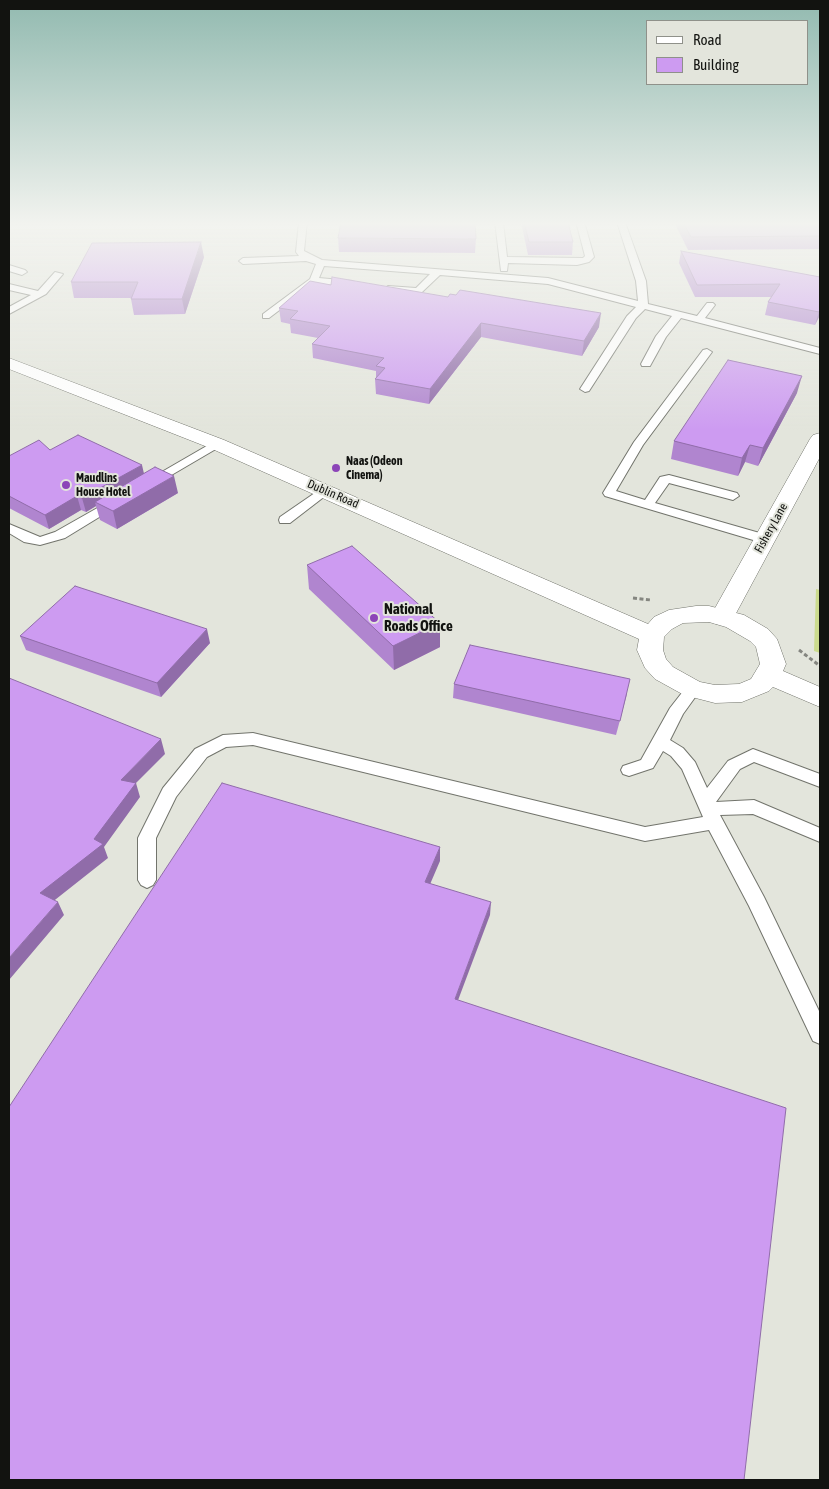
<!DOCTYPE html>
<html>
<head>
<meta charset="utf-8">
<style>
  body { margin:0 }
  #map { position:relative; width:829px; height:1489px; overflow:hidden; background:#e3e5dc; font-family:"Asap Condensed",sans-serif }
  canvas { display:block }
  .frame { position:absolute; inset:0; border:10px solid #121310; pointer-events:none }
  .legend { position:absolute; left:646px; top:20px; width:162px; height:65px; box-sizing:border-box; background:#e3e5dc; border:1px solid #8f918a; margin:0; padding:6px 9px; list-style:none; font-size:15px; color:#121310 }
  .legend li { display:flex; align-items:center; gap:10px; height:25px }
  .legend b { width:25px; border:1px solid #8f918a }
</style>
</head>
<body>
<div id="map">
<canvas width="829" height="1489"></canvas>
<div class="frame"></div>
<ul class="legend">
<li><b style="height:6px;background:#fff"></b>Road</li>
<li><b style="height:14px;background:#cd9bf1"></b>Building</li>
</ul>
</div>
<script>
const ctx = document.querySelector('canvas').getContext('2d');
ctx.lineJoin = 'round';
function fillPath(path, color) { ctx.fillStyle = color; ctx.fill(path, 'evenodd'); }
const shape = rows => new Path2D(rows.map(r => 'M' + r).join(''));
function strokePath(path, color, width, dash) { ctx.strokeStyle = color; ctx.lineWidth = width; ctx.lineCap = dash ? 'butt' : 'round'; ctx.setLineDash(dash || []); ctx.stroke(path); }
function label(font, color, halo, rows, align = 'center') {
  ctx.font = font + ' "Asap Condensed",sans-serif'; ctx.lineWidth = 4; ctx.setLineDash([]); ctx.textBaseline = 'middle'; ctx.strokeStyle = halo; ctx.fillStyle = color; for (const [text, x, y, turn = 0] of rows) {
    ctx.save(); ctx.translate(x, y); ctx.rotate((+turn || 0) * Math.PI / 180); ctx.textAlign = isNaN(turn) ? turn : align; if (halo) ctx.strokeText(text, 0, 0); ctx.fillText(text, 0, 0); ctx.restore();
  }
}
fillPath(shape([
  [816,589,820,590,820,653,814,651]
]), '#cbdb8d');
const lane = shape([
  [299,222,307,222,304,251,322,260,548,278,638,301,636,281,617,222,625,222,646,281,648,304,697,316,707,303,713,303,715,305,705,318,820,348,820,354,681,318,666,337,650,366,642,366,641,364,656,336,672,316,645,309,636,318,589,391,585,392,580,389,627,316,636,307,548,284,440,275,421,293,391,291,386,288,388,286,416,288,430,274,324,266,319,278,352,281,357,284,352,287,315,283,269,318,263,318,263,314,310,279,316,264,306,261,243,264,239,261,243,258,299,256,296,252,299,222],
  [495,222,503,222,507,257,583,258,585,256,577,225,581,222,585,225,594,257,589,262,577,265,508,263,507,271,501,271,495,222],
  [9,265,25,270,27,272,22,275,9,271,9,265],
  [55,272,63,274,46,294,9,314,9,307,31,295,9,290,9,284,38,291,55,272],
  [707,349,712,352,643,445,616,491,645,500,660,477,669,475,737,493,739,496,733,500,669,483,655,503,770,536,772,539,770,542,760,542,605,496,603,493,634,442,703,350,707,349],
  [217,440,221,442,221,446,151,487,147,488,141,484,217,440],
  [325,486,331,490,329,493,290,523,280,523,279,520,280,517,325,486],
  [115,498,119,499,121,502,119,505,65,538,40,545,24,542,9,533,9,524,40,537,55,532,115,498],
  [693,684,698,685,701,689,683,714,670,740,683,748,695,762,707,788,728,761,753,749,820,774,820,787,754,762,740,769,716,802,754,800,820,828,820,842,753,814,720,815,764,897,820,1013,820,1044,813,1041,749,906,709,830,645,841,253,745,226,747,207,757,176,797,156,838,156,880,153,885,147,888,141,885,138,880,138,838,163,788,195,749,223,735,253,733,645,827,703,817,682,769,671,756,663,751,653,768,629,776,623,774,621,770,623,766,641,760,670,708,688,685,693,684]
]);
const street = shape([
  [820,433,820,457,734,617,731,623,722,625,713,623,710,617,810,439,813,435,820,433]
]);
const secondary = shape([
  [9,358,224,440,648,624,654,617,669,610,696,606,709,606,744,615,768,629,777,639,786,664,783,671,820,687,820,707,773,687,769,691,742,702,715,703,684,695,655,679,645,668,637,650,639,639,210,448,9,369,9,358],
  [709,622,726,627,750,641,756,647,760,664,751,679,739,684,715,685,700,682,673,667,666,659,663,650,664,637,672,629,683,623,709,622]
]);
strokePath(lane, '#72746c', 2);
strokePath(street, '#72746c', 1);
strokePath(secondary, '#72746c', 1);
strokePath(shape([
  [633,598,651,600],
  [799,650,820,666]
]), '#858680', 3, [4, 2.5]);
fillPath(lane, '#fff');
fillPath(street, '#fff');
fillPath(secondary, '#fff');
fillPath(shape([
  [521,222,568,222,573,242,572,255,528,255],
  [674,222,820,222,820,249,688,250],
  [338,238,476,239,475,253,339,252],
  [681,251,820,277,820,315,815,325,765,315,768,302,772,297,695,297,679,263],
  [204,257,185,314,134,315,131,299,131,298,74,298,71,282],
  [279,308,599,327,582,356,481,337,429,404,376,394,375,379,376,378,376,371,313,358,312,344,318,338,291,333,290,324,281,322],
  [797,393,758,466,745,462,738,476,671,459,674,441],
  [50,450,144,473,178,493,117,529,100,520,96,506,86,512,81,510,49,529,9,508,9,456],
  [307,565,440,623,440,647,394,670,309,589],
  [20,636,210,643,161,697,26,650],
  [454,684,627,694,616,735,453,698]
]), '#b085cf');
fillPath(shape([
  [201,242,204,257,185,314,182,299],
  [820,309,820,315,815,325,819,312],
  [601,313,599,327,582,356,584,341],
  [481,323,481,337,429,404,430,389],
  [802,376,797,393,758,466,763,448],
  [750,445,745,462,738,476,742,458],
  [142,465,145,478,95,502,96,506,86,512,82,498],
  [174,476,178,493,117,529,113,511],
  [77,496,81,510,49,529,45,515],
  [440,623,440,647,394,670,393,646],
  [207,629,210,643,161,697,157,683],
  [161,739,165,754,136,783,140,797,104,847,108,858,46,907,40,893,94,839,121,780],
  [440,847,440,861,425,896,425,882],
  [58,902,64,915,9,980,9,958],
  [491,902,490,915,454,1011,455,999]
]), '#906ca9');
const building = shape([
  [341,222,475,222,476,239,338,238,341,222],
  [524,222,568,222,573,242,529,242,524,222],
  [683,222,820,222,820,236,691,237,683,222],
  [201,242,182,299,131,299,138,282,71,282,92,243,201,242],
  [681,251,820,277,820,309,819,312,768,302,780,284,697,285,681,251],
  [332,277,448,297,450,294,456,295,460,290,601,313,584,341,481,323,430,389,375,379,385,368,376,366,384,358,312,344,330,326,290,319,298,311,279,308,310,281,331,285,332,277],
  [728,360,802,376,763,448,750,445,742,458,674,441,728,360],
  [78,435,142,465,82,498,77,496,45,515,9,496,9,456,39,440,50,450,78,435],
  [155,467,174,476,113,511,95,502,155,467],
  [352,546,440,623,393,646,307,565,352,546],
  [75,586,207,629,157,683,20,636,75,586],
  [470,645,630,679,620,721,454,684,470,645],
  [9,678,161,739,121,780,136,783,94,839,103,844,40,893,58,902,9,958,9,678],
  [222,783,440,847,425,882,491,902,455,999,786,1108,744,1480,9,1480,9,1107,222,783]
]);
fillPath(building, '#cd9bf1');
strokePath(building, '#906ca9', 1);
const sky = ctx.createLinearGradient(0, 0, 0, 430);
sky.addColorStop(0, '#92bab0');
sky.addColorStop(0.52, '#f2f3ef');
sky.addColorStop(1, '#f2f3ef00');
ctx.fillStyle = sky;
ctx.fillRect(0, 0, 829, 430);
for (const [x, y, r, color] of [
  [336,468,5,"#8c45b8"],
  [66,485,5,"#8c45b8"],
  [374,618,5,"#8c45b8"]
]) { const dot = new Path2D(); dot.arc(x, y, r, 0, 2 * Math.PI); ctx.fillStyle = color; ctx.fill(dot); strokePath(dot, '#e3e5dc', 2); }
label('bold 12px', '#121310', '#e3e5dc', [
  ["Naas (Odeon",346,461],
  ["Cinema)",346,475],
  ["Maudlins",76,478],
  ["House Hotel",76,492]
], 'left');
label('12px', '#121310', '#e3e5dc', [
  ["Dublin Road",333,494,23],
  ["Fishery Lane",771,528,-61]
]);
label('bold 15px', '#121310', '#e3e5dc', [
  ["National",384,609],
  ["Roads Office",384,626]
], 'left');
</script>
</body>
</html>
